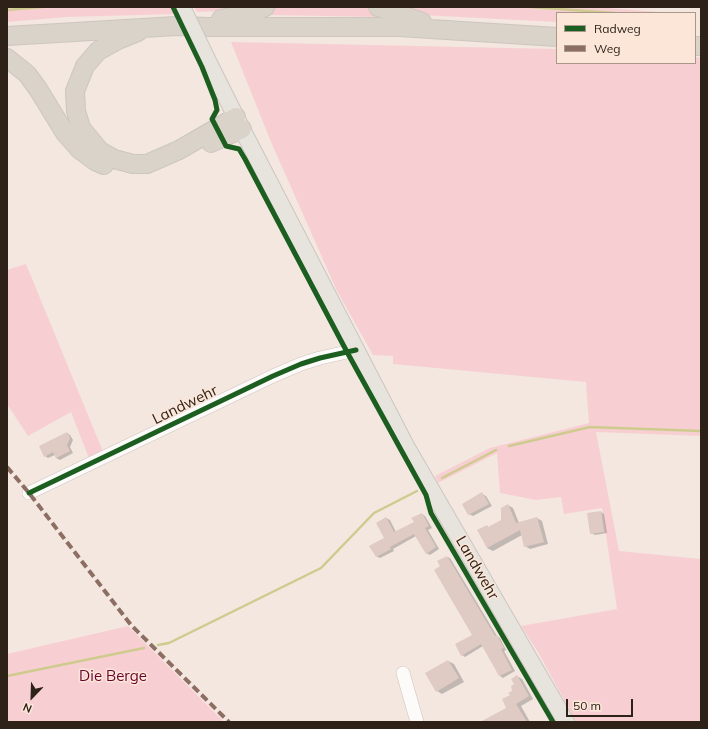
<!DOCTYPE html>
<html>
<head>
<meta charset="utf-8">
<style>
  body { margin:0 }
  #map { position:relative; width:708px; height:729px; overflow:hidden; background:#f3e7e0; font-family:Mulish,sans-serif }
  canvas { display:block }
  .frame { position:absolute; inset:0; border:8px solid #2d2118; pointer-events:none }
  .legend { position:absolute; left:556px; top:12px; width:140px; height:52px; box-sizing:border-box; background:#fbe6d8; border:1px solid #a9978b; margin:0; padding:5px 7px; list-style:none; font-size:12px; color:#2d2118 }
  .legend li { display:flex; align-items:center; gap:8px; height:20px }
  .legend b { width:20px; border:1px solid #a9978b }
  .north { position:absolute; left:12px; top:677px; width:40px; height:40px; -webkit-text-stroke:3px #fbe6d8; paint-order:stroke; rotate:203deg; font-size:11px; font-weight:700; line-height:16px; text-align:center; color:#2d2118 }
  .north::after { content:''; display:block; margin:auto; width:14px; height:18px; background:#2d2118; clip-path:polygon(50% 0,100% 100%,50% 72%,0 100%) }
  .scale { position:absolute; left:566px; top:699px; width:67px; height:18px; box-sizing:border-box; border:2px solid #2d2118; border-top:0; padding-left:5px; font-size:12px; line-height:14px; white-space:nowrap; color:#2d2118; -webkit-text-stroke:3px #fbe6d8; paint-order:stroke }
</style>
</head>
<body>
<div id="map">
<canvas width="708" height="729"></canvas>
<div class="frame"></div>
<ul class="legend">
<li><b style="height:5px;background:#1b5e20"></b>Radweg</li>
<li><b style="height:5px;background:#8d6e63"></b>Weg</li>
</ul>
<div class="north">N</div>
<div class="scale">50 m</div>
</div>
<script>
const ctx = document.querySelector('canvas').getContext('2d');
ctx.lineJoin = 'round';
function fillPath(path, color) { ctx.fillStyle = color; ctx.fill(path, 'evenodd'); }
const shape = rows => new Path2D(rows.map(r => 'M' + r).join(''));
function strokePath(path, color, width, dash) { ctx.strokeStyle = color; ctx.lineWidth = width; ctx.lineCap = dash ? 'butt' : 'round'; ctx.setLineDash(dash || []); ctx.stroke(path); }
function label(font, color, halo, rows, align = 'center') {
  ctx.font = font + ' Mulish,sans-serif'; ctx.lineWidth = 3; ctx.setLineDash([]); ctx.textBaseline = 'middle'; ctx.strokeStyle = halo; ctx.fillStyle = color; for (const [text, x, y, turn = 0] of rows) {
    ctx.save(); ctx.translate(x, y); ctx.rotate((+turn || 0) * Math.PI / 180); ctx.textAlign = isNaN(turn) ? turn : align; if (halo) ctx.strokeText(text, 0, 0); ctx.fillText(text, 0, 0); ctx.restore();
  }
}
fillPath(shape([
  [7,7,172,7,175,14,67,17,7,22],
  [194,7,248,7,227,11,197,12],
  [274,7,370,7,383,17,267,15,267,11],
  [390,7,596,7,671,13,557,13,557,22,421,15],
  [231,42,557,49,557,63,695,63,695,57,701,58,701,436,596,432,619,551,701,559,701,722,576,722,538,652,521,626,617,609,602,508,564,514,561,497,536,500,500,493,497,453,438,483,435,476,490,448,589,423,586,382,393,364,393,356,373,355,337,291,271,142],
  [26,264,104,454,90,461,71,412,28,436,7,404,7,270],
  [128,626,224,722,7,722,7,654]
]), '#f7cfd3');
fillPath(shape([
  [67,433,70,435,73,440,70,447,73,453,60,460,56,458,55,455,48,458,45,456],
  [482,494,486,496,492,506,473,516,469,514],
  [508,505,513,508,519,523,537,518,542,521,548,544,530,549,525,546,522,535,493,551,487,548,487,526,490,528,502,521],
  [601,512,604,514,607,533,595,535,591,533],
  [422,514,425,516,432,528,428,530,439,549,430,555,426,553,416,536,393,549,394,551,380,558,376,556,385,538,386,518,390,520,396,532,415,522],
  [447,557,450,558,497,636,500,638,506,650,504,651,515,671,503,678,500,676,483,646,465,657,462,655,473,635,442,567],
  [448,661,454,664,464,682,442,694,437,691],
  [517,676,522,679,533,699,521,706,530,722,482,722,507,708,516,685]
]), '#0003');
strokePath(shape([
  [531,7,615,13],
  [7,10,42,7],
  [509,446,590,427,701,431],
  [442,478,496,450],
  [158,645,169,643,321,568,374,513,417,491],
  [7,676,144,648]
]), '#cfca8d', 2.5);
fillPath(shape([
  [67,432,70,438,67,445,70,451,56,458,53,452,44,457,39,446],
  [482,492,489,504,468,515,462,504],
  [508,504,516,523,537,517,544,542,524,547,520,530,487,548,477,530,487,525,488,527,501,520,501,508],
  [601,511,604,532,590,534,587,513],
  [422,513,429,526,425,528,436,547,426,554,414,534,390,547,391,549,376,557,369,546,384,538,376,523,386,517,394,532,414,522,411,518],
  [447,556,495,636,497,635,504,648,501,649,512,670,499,676,481,644,461,656,455,644,472,635,434,570,440,566,437,561],
  [448,660,459,678,436,692,425,673],
  [517,675,529,696,516,704,527,722,480,722,506,708,502,699,510,695,508,693,512,691,511,686,514,684,511,679]
]), '#e0cac4');
const minor = shape([
  [29,493,273,376,301,364,320,358,356,350],
  [403,673,417,722]
]);
const major = shape([
  [205,55,242,129,406,446,566,722]
]);
const highway = shape([
  [378,7,422,22],
  [221,19,255,12,265,7],
  [138,32,118,40,98,51,85,66,75,91,76,111,81,128,100,151,114,159,133,164,147,164,179,150,236,117],
  [7,36,176,26,209,27,399,27,557,37],
  [695,46,701,46],
  [7,58,27,74,38,89,65,133,79,149,95,161,104,165],
  [211,143,242,129]
]);
strokePath(minor, '#cfc4bc', 14);
strokePath(major, '#cdc6c1', 18);
strokePath(highway, '#cdc6c1', 20);
strokePath(minor, '#fdfbfa', 13);
strokePath(major, '#e7e3dd', 16);
strokePath(highway, '#d9d3c9', 18);
const majorBridge = shape([
  [182,7,205,55]
]);
strokePath(majorBridge, '#cdc6c1', 18, []);
strokePath(majorBridge, '#e7e3dd', 16);
strokePath(shape([
  [7,467,29,493,131,625,229,722]
]), '#8d6e63', 4, [8, 4]);
strokePath(shape([
  [173,7,202,67,215,100,217,110,212,119,226,146,239,149,245,159,347,352,426,495,431,513,553,722],
  [29,493,273,376,301,364,320,358,356,350]
]), '#1b5e20', 5);
label('15px', '#2d2118', '#fbe6d8', [
  ["Landwehr",185,405,-26],
  ["Landwehr",477,568,60]
]);
label('15px', '#6c012f', '#fbe6d8', [
  ["Die Berge",113,676]
]);
</script>
</body>
</html>
